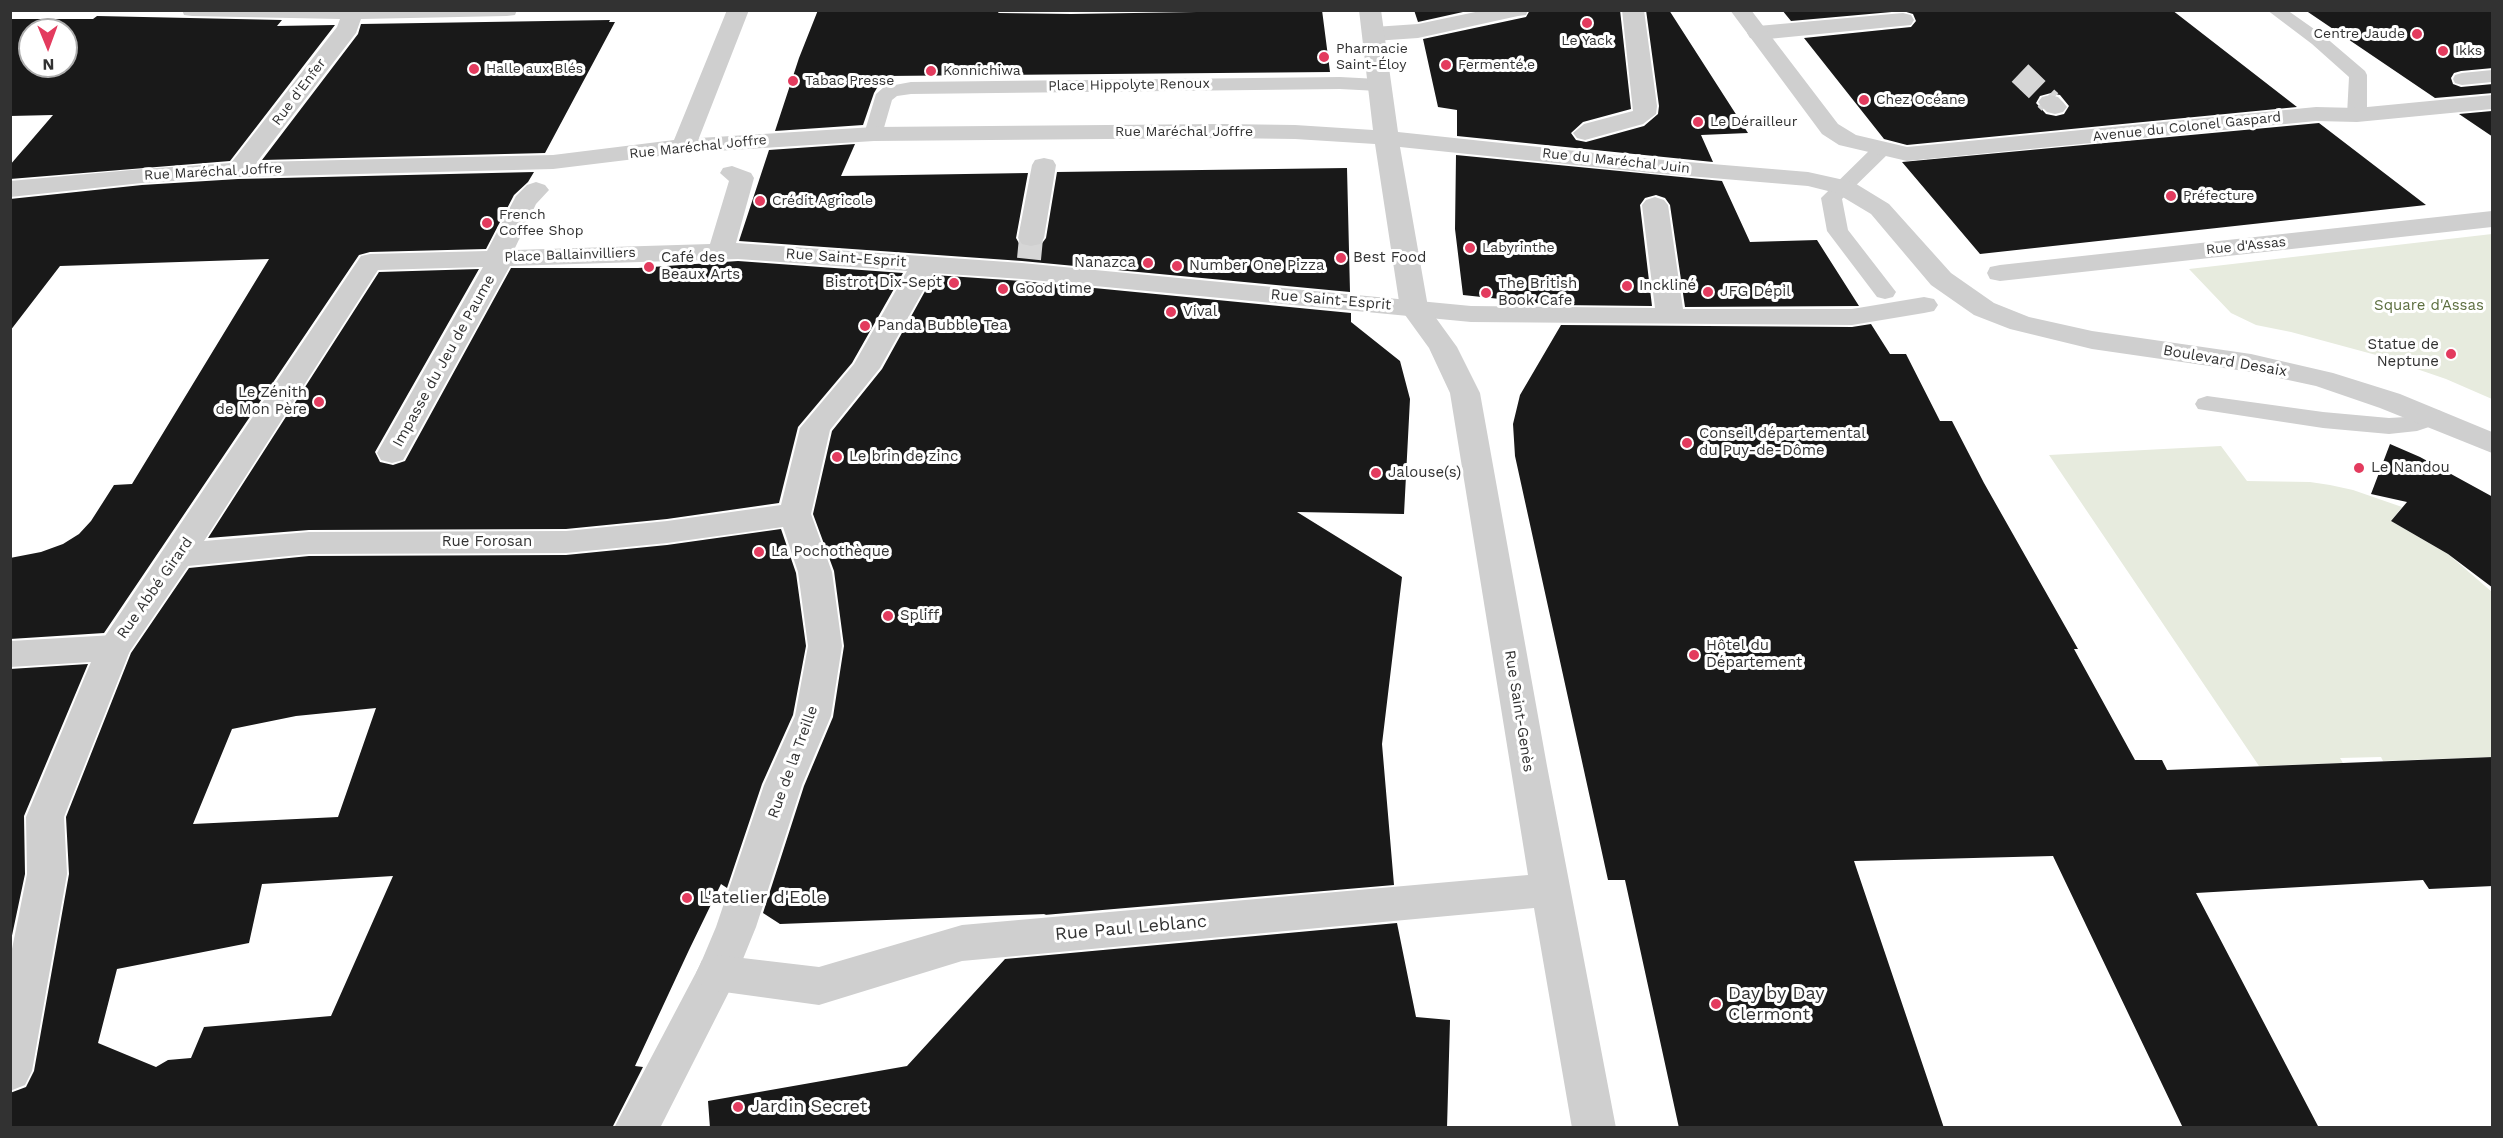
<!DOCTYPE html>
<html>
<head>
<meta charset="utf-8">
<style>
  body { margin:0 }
  #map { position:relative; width:2503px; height:1138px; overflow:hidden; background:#fff; font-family:"Work Sans",sans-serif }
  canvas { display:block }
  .frame { position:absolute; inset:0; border:12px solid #323232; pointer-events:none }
  .north { position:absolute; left:18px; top:18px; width:60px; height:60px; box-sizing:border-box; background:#fff; border:2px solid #adadad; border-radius:50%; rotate:179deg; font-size:16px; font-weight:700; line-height:24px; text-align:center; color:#323232 }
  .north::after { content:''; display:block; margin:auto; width:21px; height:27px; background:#e33b5e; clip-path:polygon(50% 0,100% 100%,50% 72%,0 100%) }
</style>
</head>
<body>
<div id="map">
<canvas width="2503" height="1138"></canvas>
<div class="frame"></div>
<div class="north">N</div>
</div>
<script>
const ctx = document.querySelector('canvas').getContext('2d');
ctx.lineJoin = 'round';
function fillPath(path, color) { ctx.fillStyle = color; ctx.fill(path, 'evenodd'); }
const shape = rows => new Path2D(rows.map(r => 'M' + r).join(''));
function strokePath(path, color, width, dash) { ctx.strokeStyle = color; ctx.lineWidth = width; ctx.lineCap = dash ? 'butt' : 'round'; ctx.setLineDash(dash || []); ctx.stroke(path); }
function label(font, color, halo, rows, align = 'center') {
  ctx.font = font + ' "Work Sans",sans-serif'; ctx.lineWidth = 6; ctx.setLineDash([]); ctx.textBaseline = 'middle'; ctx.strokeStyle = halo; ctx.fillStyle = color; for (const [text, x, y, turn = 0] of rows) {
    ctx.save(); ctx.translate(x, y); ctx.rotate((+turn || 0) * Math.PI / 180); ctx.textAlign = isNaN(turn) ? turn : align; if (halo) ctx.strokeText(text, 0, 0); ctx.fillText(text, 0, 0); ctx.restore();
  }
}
fillPath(shape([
  [2492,234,2492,399,2446,379,2376,355,2291,332,2256,325,2231,313,2189,269],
  [2221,446,2247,481,2310,482,2330,485,2353,490,2402,507,2391,521,2448,554,2492,592,2492,757,2383,761,2381,757,2340,758,2343,763,2259,766,2049,455]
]), '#e7ebde');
fillPath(shape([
  [818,10,1000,10,998,13,1071,14,1322,10,1330,72,884,76,874,93,863,125,775,131,799,58],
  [1414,10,1472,10,1418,22],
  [1530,10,1620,10,1631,109,1583,122,1571,133,1576,140,1586,142,1644,126,1658,114,1659,106,1646,10,1669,10,1748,133,1701,135,1713,162,1457,136,1457,110,1438,107,1423,39,1526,17],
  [1782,10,2172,10,2297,107,1907,145,1884,139,1804,38,1911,27,1916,21,1913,14,1903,11,1791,21],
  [2051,93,2060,95,2069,106,2064,114,2056,116,2046,114,2036,103,2040,96],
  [2305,10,2493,10,2493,68,2461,71,2454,73,2451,78,2453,84,2461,87,2493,84,2493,93,2435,98],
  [97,16,282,20,277,26,335,25,230,161,10,179,10,165,53,115,10,116,10,19,93,19],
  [30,30,66,30,66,66,30,66],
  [610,20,609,22,615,22,545,153,262,160,358,34,361,24],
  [2493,111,2493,137,2459,114,2492,111],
  [2319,123,2426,205,1980,254,1902,162],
  [855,144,841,176,1028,173,1016,238,1020,245,1031,248,1040,246,1046,238,1057,172,1347,168,1350,292,1022,261,739,241,769,150],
  [1456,155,1722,181,1750,242,1817,240,1859,306,1685,307,1670,205,1665,198,1656,195,1645,198,1640,205,1652,306,1556,305,1463,295,1455,229],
  [534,172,528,182,514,195,486,249,370,252,359,255,104,633,10,639,10,558,41,552,63,544,79,534,91,521,114,485,132,484,269,259,60,266,10,331,10,199,142,185,238,179],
  [738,261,903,273,852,363,798,427,779,503,667,519,566,529,309,530,208,538,379,272,479,269,375,452,380,462,393,465,405,461,511,268,638,268],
  [934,275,1022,281,1351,313,1351,322,1400,361,1410,399,1404,514,1297,512,1402,577,1382,744,1394,885,1044,915,1046,914,780,924,763,913,804,786,833,717,844,646,834,571,813,514,832,431,882,369],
  [1871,324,1890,354,1906,354,1940,421,1952,421,1984,483,2078,649,2074,649,2135,760,2162,760,2167,770,2493,757,2493,886,2429,889,2423,880,2196,893,2319,1128,2183,1128,2053,856,1854,861,1944,1128,1679,1128,1625,880,1608,880,1515,456,1513,424,1520,395,1561,325,1852,327],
  [2390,444,2420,457,2493,497,2493,588,2448,554,2391,521,2407,502,2371,494],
  [781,529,796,573,806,646,793,715,762,784,727,888,721,884,689,950,635,1066,643,1067,612,1128,10,1128,10,1093,26,1087,34,1071,69,874,66,817,131,653,189,568,309,556,566,555,667,545],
  [376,708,338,817,193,824,232,729,296,716],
  [393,876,331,1016,204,1027,191,1058,168,1060,156,1067,98,1043,117,969,249,943,262,884],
  [88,664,24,816,25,874,10,945,10,669],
  [1397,923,1416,1017,1450,1020,1447,1128,710,1128,708,1101,907,1066,1005,959]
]), '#191919');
strokePath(shape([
  [2020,73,2050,102],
  [1029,259,1031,238]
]), '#d6d6d6', 24, [24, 12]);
fillPath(shape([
  [2267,10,2287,10,2324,36,2365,71,2367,75,2367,115,2364,119,2357,121,2350,119,2347,115,2349,77,2312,44,2267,10],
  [2492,70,2492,82,2462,85,2455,83,2453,79,2455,75,2462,73,2492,70],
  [1340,77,1378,79,1385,81,1387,85,1385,89,1378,91,1340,89,911,94,897,96,892,100,881,138,874,140,867,138,864,134,876,94,884,87,911,82,1340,77],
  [1882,143,1889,145,1892,149,1889,153,1842,199,1848,230,1896,292,1893,297,1885,299,1877,297,1827,231,1821,198,1875,145,1882,143],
  [2207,396,2323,412,2389,418,2406,417,2432,409,2441,411,2444,417,2441,423,2417,431,2389,434,2323,428,2198,409,2195,404,2198,399,2207,396]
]), '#cfcfcf');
fillPath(shape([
  [1485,10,1528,10,1526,15,1518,16,1418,38,1374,41,1366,39,1363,34,1366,29,1374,27,1418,24,1485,10],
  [1622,10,1644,10,1657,106,1656,114,1643,124,1585,140,1577,138,1573,133,1584,124,1633,111,1622,10],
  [1903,13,1911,15,1914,20,1911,25,1758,40,1750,38,1747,33,1750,28,1758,26,1903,13],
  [2050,95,2058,97,2063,102,2067,107,2063,112,2055,114,2047,112,2042,107,2038,102,2042,97,2050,95],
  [1044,158,1053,160,1056,165,1044,238,1040,244,1031,246,1022,244,1018,238,1032,165,1035,160,1044,158],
  [732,166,751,173,754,178,736,243,1022,263,1471,306,1655,308,1642,205,1646,200,1655,197,1664,200,1668,205,1683,309,1852,309,1924,297,1934,299,1938,305,1934,311,1924,313,1852,325,1471,322,1022,279,933,273,880,368,830,430,811,514,832,572,842,646,831,716,802,785,756,927,732,986,660,1128,614,1128,700,965,716,927,764,785,795,716,808,646,798,572,783,527,667,543,566,553,309,554,188,566,126,657,114,661,102,657,97,648,361,256,370,254,487,251,516,196,527,185,536,182,545,185,549,190,536,204,514,250,710,244,729,181,720,173,723,168,732,166],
  [738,259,907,271,854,364,800,428,781,505,667,521,566,531,309,532,204,541,378,270,483,267,377,453,381,460,392,463,403,460,407,453,510,266,738,259],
  [2492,211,2492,227,2000,281,1990,279,1987,273,1990,267,2000,265,2492,211]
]), '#cfcfcf');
fillPath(shape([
  [182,10,517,10,515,15,507,16,361,19,356,33,257,162,553,155,674,140,727,10,749,10,699,138,874,127,1223,124,1295,125,1373,130,1359,10,1381,10,1398,132,1652,159,1808,172,1853,182,1889,204,1951,273,1994,303,2029,317,2092,331,2251,354,2333,373,2400,394,2492,432,2492,453,2380,408,2316,386,2251,372,2092,349,2010,329,1974,315,1931,285,1871,214,1836,193,1808,186,1652,173,1400,147,1428,307,1457,347,1480,393,1547,766,1616,1128,1572,1128,1534,908,962,961,819,1005,717,991,702,986,696,973,702,960,717,955,819,967,962,925,1528,875,1450,393,1429,348,1400,308,1375,144,1295,139,1223,138,874,141,684,153,553,169,238,177,142,183,10,197,10,181,142,169,231,163,337,27,340,19,192,16,184,15,182,10],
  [114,635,126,639,131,648,64,817,67,874,32,1071,25,1085,10,1091,10,959,27,874,26,817,91,662,10,667,10,641,114,635]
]), '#cfcfcf');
fillPath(shape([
  [1730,10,1751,10,1838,124,1856,135,1907,147,2316,107,2357,108,2492,95,2492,109,2357,122,2316,121,1907,161,1839,145,1822,134,1730,10]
]), '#cfcfcf');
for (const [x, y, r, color] of [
  [1587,23,6,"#e33b5e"],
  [2417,34,6,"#e33b5e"],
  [2443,51,6,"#e33b5e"],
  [1324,57,6,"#e33b5e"],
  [1446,65,6,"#e33b5e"],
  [474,69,6,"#e33b5e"],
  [931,71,6,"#e33b5e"],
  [793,81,6,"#e33b5e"],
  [1864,100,6,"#e33b5e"],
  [1698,122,6,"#e33b5e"],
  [2171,196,6,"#e33b5e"],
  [760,201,6,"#e33b5e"],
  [487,223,6,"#e33b5e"],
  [1470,248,6,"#e33b5e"],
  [1341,258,6,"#e33b5e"],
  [1148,263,6,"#e33b5e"],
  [1177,266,6,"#e33b5e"],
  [649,267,6,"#e33b5e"],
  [954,283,6,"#e33b5e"],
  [1627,286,6,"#e33b5e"],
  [1003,289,6,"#e33b5e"],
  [1708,292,6,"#e33b5e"],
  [1486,293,6,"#e33b5e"],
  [1171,312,6,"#e33b5e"],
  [865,326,6,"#e33b5e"],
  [2451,354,6,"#e33b5e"],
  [319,402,6,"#e33b5e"],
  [1687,443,6,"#e33b5e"],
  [837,457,6,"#e33b5e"],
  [2359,468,6,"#e33b5e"],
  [1376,473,6,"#e33b5e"],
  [759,552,6,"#e33b5e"],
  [888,616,6,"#e33b5e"],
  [1694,655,6,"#e33b5e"],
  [687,898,6,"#e33b5e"],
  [1716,1004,6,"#e33b5e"],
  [738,1107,6,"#e33b5e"]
]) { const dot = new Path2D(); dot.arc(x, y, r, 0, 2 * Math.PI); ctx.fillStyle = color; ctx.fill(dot); strokePath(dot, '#fff', 2); }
label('14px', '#323232', '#fff', [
  ["Centre Jaude",2405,34,"right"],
  ["Le Yack",1587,41,"center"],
  ["Pharmacie",1336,49],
  ["Saint-Éloy",1336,65],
  ["Ikks",2455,51],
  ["Fermenté.e",1458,65],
  ["Halle aux Blés",486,69],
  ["Konnichiwa",943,71],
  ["Tabac Presse",805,81],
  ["Chez Océane",1876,100],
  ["Le Dérailleur",1710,122],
  ["Préfecture",2183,196],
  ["Crédit Agricole",772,201],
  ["French",499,215],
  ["Coffee Shop",499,231],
  ["Labyrinthe",1482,248]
], 'left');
label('14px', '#323232', '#fff', [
  ["Place Hippolyte Renoux",1129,85,-1],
  ["Rue d'Enfer",299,92,-53],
  ["Avenue du Colonel Gaspard",2187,127,-6],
  ["Rue Maréchal Joffre",1184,132],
  ["Rue Maréchal Joffre",698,147,-6],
  ["Rue du Maréchal Juin",1616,161,6],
  ["Rue Maréchal Joffre",213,172,-3],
  ["Rue d'Assas",2246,246,-6],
  ["Place Ballainvilliers",570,255,-2]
]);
label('15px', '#323232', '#fff', [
  ["Café des",661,258],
  ["Beaux Arts",661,275],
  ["Best Food",1353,258],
  ["Nanazca",1136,263,"right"],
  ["Number One Pizza",1189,266],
  ["Bistrot Dix-Sept",942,283,"right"],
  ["The British",1498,284],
  ["Book Cafe",1498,301],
  ["Inckliné",1639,286],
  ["Good time",1015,289],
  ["JFG Dépil",1720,292],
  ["Vival",1183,312],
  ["Panda Bubble Tea",877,326],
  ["Statue de",2439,345,"right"],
  ["Neptune",2439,362,"right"],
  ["Le Zénith",307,393,"right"],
  ["de Mon Père",307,410,"right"],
  ["Conseil départemental",1699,434],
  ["du Puy-de-Dôme",1699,451],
  ["Le brin de zinc",849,457],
  ["Le Nandou",2371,468],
  ["Jalouse(s)",1388,473],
  ["La Pochothèque",771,552],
  ["Spliff",900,616],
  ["Hôtel du",1706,646],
  ["Département",1706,663]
], 'left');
label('15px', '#323232', '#fff', [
  ["Rue Saint-Esprit",846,258,4],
  ["Rue Saint-Esprit",1331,300,5],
  ["Impasse du Jeu de Paume",444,361,-61],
  ["Boulevard Desaix",2225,361,10],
  ["Rue Forosan",487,542],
  ["Rue Abbé Girard",155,588,-55],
  ["Rue Saint-Genès",1519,711,81],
  ["Rue de la Treille",793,762,-70]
]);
label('15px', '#5c6e3f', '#fff', [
  ["Square d'Assas",2429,306]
]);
label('18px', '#323232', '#fff', [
  ["L'atelier d'Eole",699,898],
  ["Day by Day",1728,994],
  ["Clermont",1728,1015],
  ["Jardin Secret",750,1107]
], 'left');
label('18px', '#323232', '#fff', [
  ["Rue Paul Leblanc",1131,928,-5]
]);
</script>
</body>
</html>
